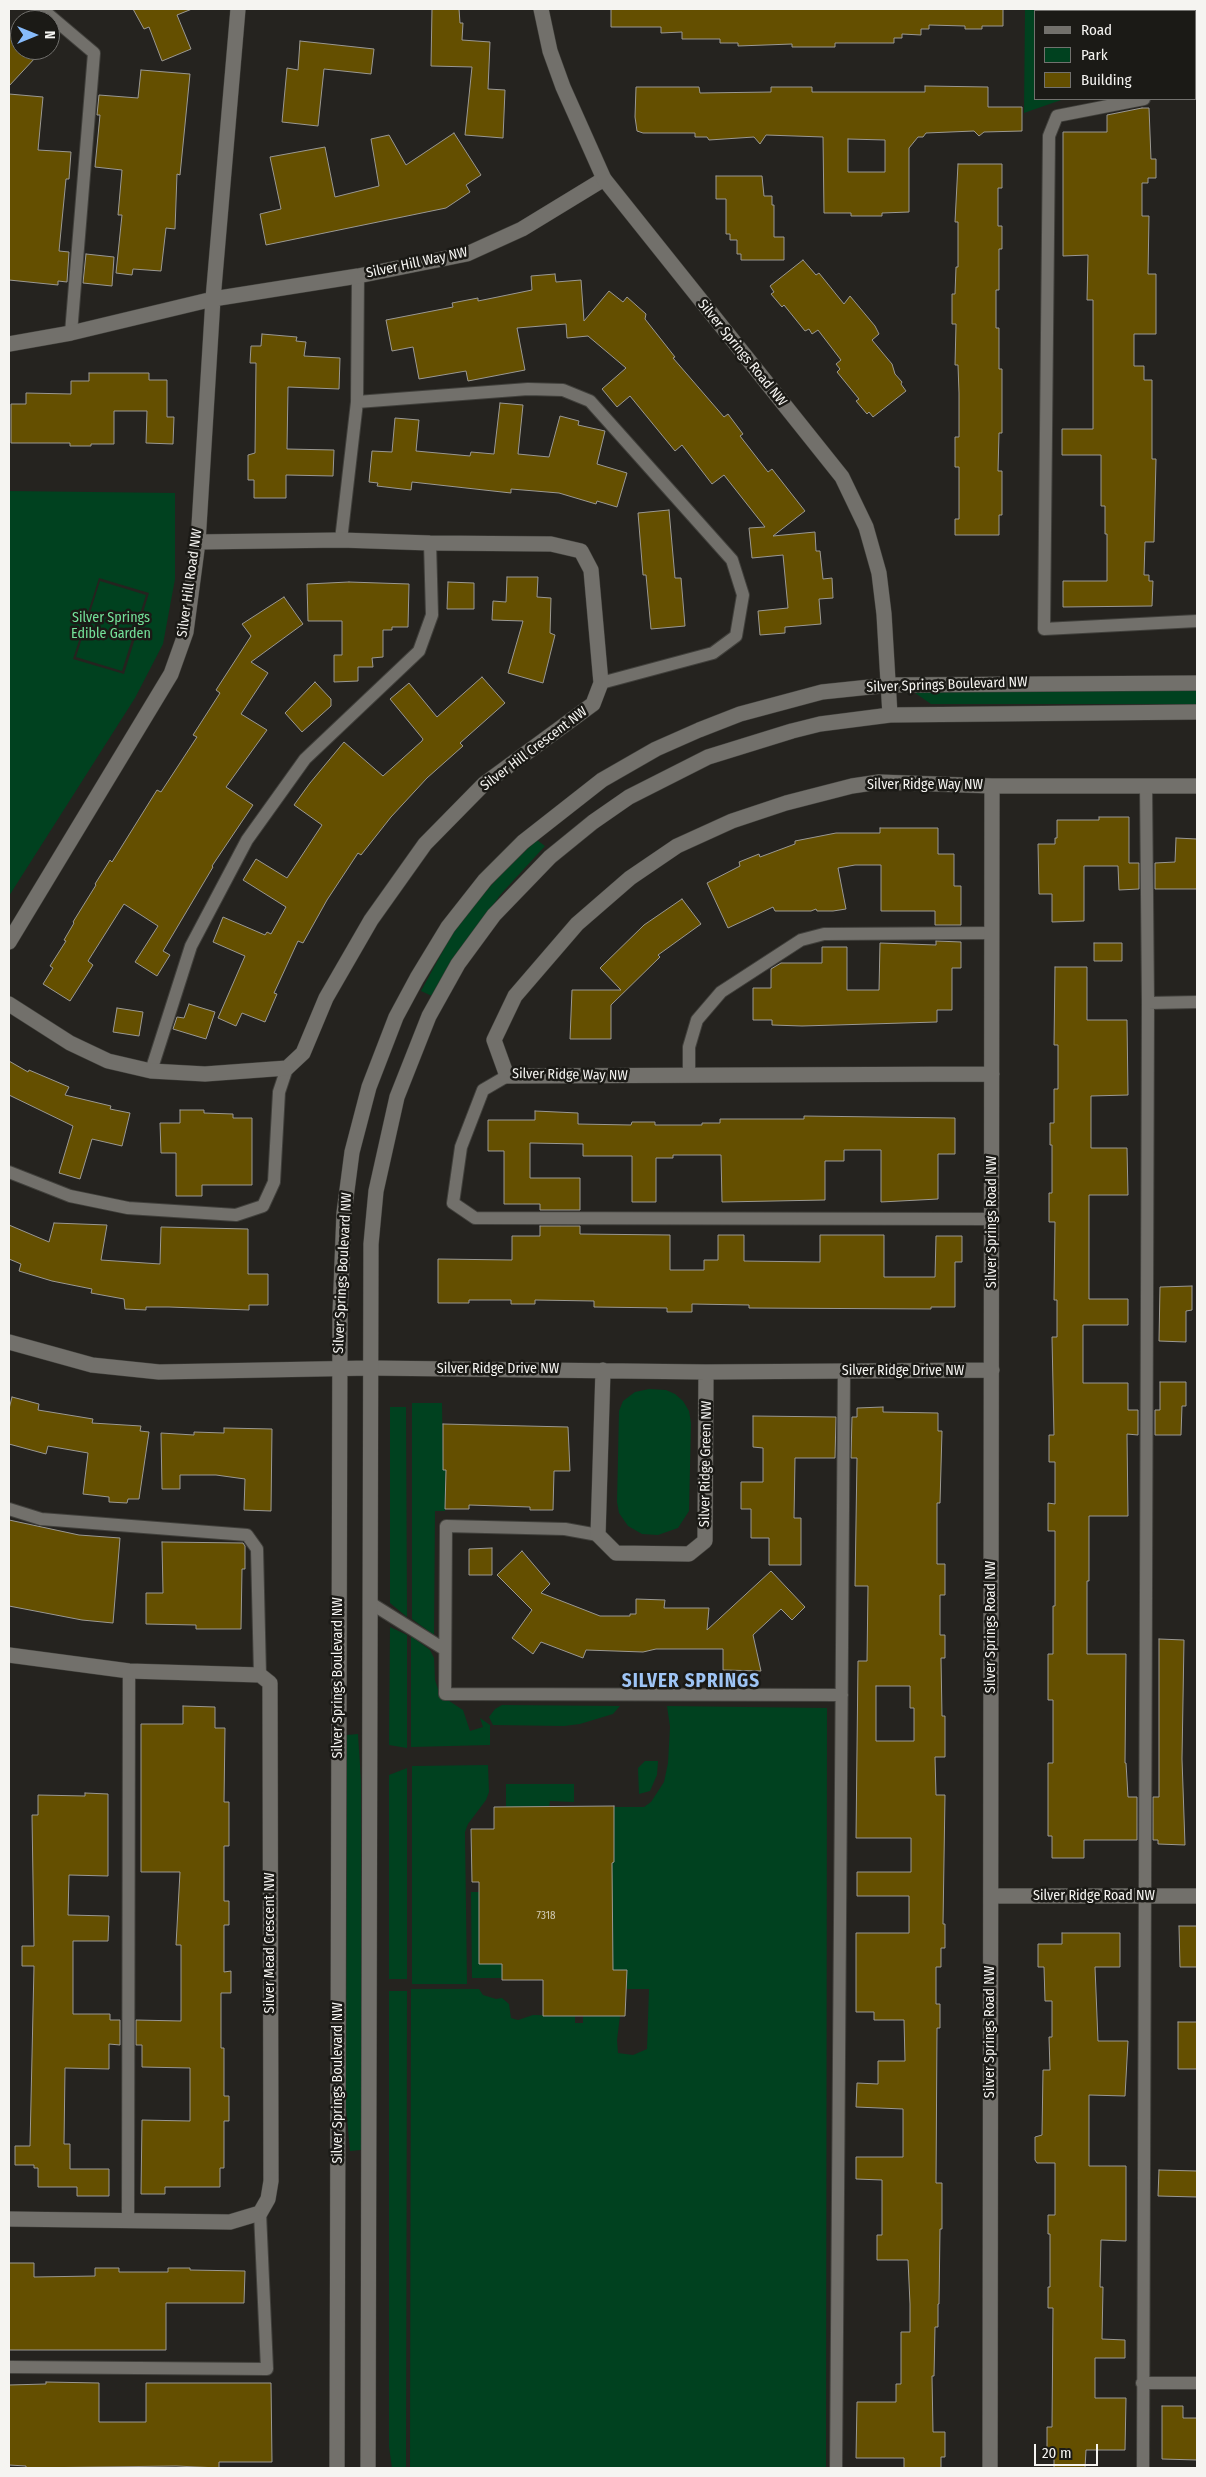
<!DOCTYPE html>
<html>
<head>
<meta charset="utf-8">
<style>
  body { margin:0 }
  #map { position:relative; width:1206px; height:2477px; overflow:hidden; background:#25231f; font-family:"Fira Sans Condensed",sans-serif }
  canvas { display:block }
  .frame { position:absolute; inset:0; border:10px solid #f5f4f1; pointer-events:none }
  .legend { position:absolute; left:1034px; top:10px; width:162px; height:90px; box-sizing:border-box; background:#1b1a16; border:1px solid #72716e; margin:0; padding:6px 9px; list-style:none; font-size:15px; color:#f5f4f1 }
  .legend li { display:flex; align-items:center; gap:10px; height:25px }
  .legend b { width:25px; border:1px solid #72716e }
  .north { position:absolute; left:10px; top:10px; width:50px; height:50px; box-sizing:border-box; background:#1b1a16; border:1px solid #72716e; border-radius:50%; rotate:90deg; font-size:14px; font-weight:700; line-height:20px; text-align:center; color:#f5f4f1 }
  .north::after { content:''; display:block; margin:auto; width:18px; height:22px; background:#87bbfb; clip-path:polygon(50% 0,100% 100%,50% 72%,0 100%) }
  .scale { position:absolute; left:1034px; top:2444px; width:64px; height:22px; box-sizing:border-box; border:2px solid #f5f4f1; border-top:0; padding-left:6px; font-size:15px; line-height:18px; white-space:nowrap; color:#f5f4f1; -webkit-text-stroke:4px #1b1a16; paint-order:stroke }
</style>
</head>
<body>
<div id="map">
<canvas width="1206" height="2477"></canvas>
<div class="frame"></div>
<ul class="legend">
<li><b style="height:6px;background:#72706b"></b>Road</li>
<li><b style="height:14px;background:#00411f"></b>Park</li>
<li><b style="height:14px;background:#644f00"></b>Building</li>
</ul>
<div class="north">N</div>
<div class="scale">20 m</div>
</div>
<script>
const ctx = document.querySelector('canvas').getContext('2d');
ctx.lineJoin = 'round';
function fillPath(path, color) { ctx.fillStyle = color; ctx.fill(path, 'evenodd'); }
const shape = rows => new Path2D(rows.map(r => 'M' + r).join(''));
function strokePath(path, color, width, dash) { ctx.strokeStyle = color; ctx.lineWidth = width; ctx.lineCap = dash ? 'butt' : 'round'; ctx.setLineDash(dash || []); ctx.stroke(path); }
function label(font, color, halo, rows, align = 'center') {
  ctx.font = font + ' "Fira Sans Condensed",sans-serif'; ctx.lineWidth = 5; ctx.setLineDash([]); ctx.textBaseline = 'middle'; ctx.strokeStyle = halo; ctx.fillStyle = color; for (const [text, x, y, turn = 0] of rows) {
    ctx.save(); ctx.translate(x, y); ctx.rotate((+turn || 0) * Math.PI / 180); ctx.textAlign = isNaN(turn) ? turn : align; if (halo) ctx.strokeText(text, 0, 0); ctx.fillText(text, 0, 0); ctx.restore();
  }
}
fillPath(shape([
  [1025,9,1197,9,1197,72,1195,73,1195,11,1035,11,1035,99,1064,99,1024,113],
  [9,491,175,493,175,579,163,644,135,698,9,896],
  [99,578,149,593,124,674,73,659],
  [100,581,146,595,122,671,76,657],
  [1197,690,1197,704,931,704,915,693,916,692],
  [537,840,545,846,501,894,472,934,432,996,421,991,451,936,478,900,506,869],
  [649,1389,666,1390,675,1394,683,1401,689,1411,691,1423,689,1511,678,1528,658,1535,642,1534,628,1526,619,1513,617,1502,619,1411,623,1401,635,1392],
  [412,1403,442,1403,443,1470,446,1470,445,1511,435,1511,434,1635,412,1619],
  [390,1407,406,1407,407,1617,390,1603],
  [390,1627,407,1635,407,1748,389,1745],
  [411,1636,430,1650,434,1658,435,1680,440,1695,463,1710,470,1731,483,1727,480,1718,490,1725,490,1745,411,1747],
  [502,1705,620,1706,613,1714,580,1724,564,1726,493,1725,489,1717,495,1709],
  [667,1706,827,1708,826,2468,410,2468,411,1989,479,1989,483,1995,496,1999,502,1998,509,2004,511,2018,518,2020,533,2015,575,2016,575,2023,583,2023,583,2016,620,2016,617,2040,618,2053,633,2055,647,2049,649,1989,627,1989,627,1970,585,1970,613,1940,612,1883,607,1863,614,1862,614,1807,644,1807,651,1802,664,1782,668,1763,670,1727],
  [358,1734,361,1781,361,2150,350,2151,346,2107,347,1735],
  [645,1761,658,1761,657,1775,650,1791,639,1794,638,1768],
  [488,1765,489,1792,486,1800,468,1824,465,1832,467,1984,412,1984,412,1766],
  [407,1768,407,1979,389,1979,389,1775],
  [506,1784,574,1784,574,1802,550,1801,549,1807,506,1807],
  [471,1892,479,1892,479,1964,502,1964,502,1978,472,1978],
  [389,1991,407,1991,406,2468,392,2468,389,2447]
]), '#00411f');
const building = shape([
  [133,9,192,9,177,15,191,49,162,61,149,27,144,29,133,9],
  [432,9,459,9,460,23,463,23,462,40,490,42,488,89,505,90,503,138,465,135,472,67,431,66,432,9],
  [611,9,1003,9,1003,26,982,26,982,29,965,29,965,26,929,25,929,29,921,29,921,35,902,34,902,38,894,38,894,43,835,43,835,47,792,47,792,44,738,46,738,43,720,43,720,39,682,39,682,32,661,33,661,27,611,27,611,9],
  [9,32,20,42,20,50,28,50,36,57,9,86,9,32],
  [300,41,374,49,371,74,324,69,318,126,282,122,287,68,298,70,300,41],
  [141,70,190,74,180,175,177,174,175,229,166,228,161,271,133,269,132,275,116,273,122,215,118,215,122,170,95,167,100,115,97,115,99,95,138,98,141,70],
  [925,86,988,87,988,107,1022,107,1022,131,984,132,979,136,974,131,926,133,923,137,918,137,909,148,909,212,882,213,882,216,851,216,851,213,824,213,823,137,766,135,760,144,754,137,709,140,707,137,695,137,695,133,643,133,637,131,635,117,636,87,699,87,700,93,771,92,771,87,812,87,812,92,925,92,925,86],
  [848,139,885,140,885,172,848,172,848,139],
  [9,94,43,97,38,150,71,152,69,179,66,179,59,251,69,252,67,282,58,281,58,285,9,280,9,94],
  [1142,108,1149,108,1151,159,1156,159,1156,178,1148,178,1148,183,1142,183,1142,216,1149,216,1148,274,1156,274,1156,334,1134,334,1134,366,1144,366,1144,380,1152,380,1152,459,1156,459,1154,542,1145,542,1144,575,1149,575,1149,581,1153,581,1152,606,1063,607,1063,581,1107,581,1107,534,1105,534,1105,506,1101,506,1101,455,1062,455,1062,429,1093,429,1093,300,1087,300,1088,255,1063,256,1063,132,1107,132,1107,115,1142,108],
  [454,133,481,175,466,185,470,192,446,208,266,245,260,214,281,209,270,157,325,147,335,197,379,186,371,139,389,135,406,165,454,133],
  [958,164,1002,164,1002,188,998,188,998,226,1002,226,1002,249,999,249,999,290,996,290,996,328,999,328,999,369,1002,369,1002,433,999,433,998,471,1002,471,1002,515,999,515,999,535,955,535,955,519,959,519,959,467,955,467,955,437,959,437,959,393,958,365,955,365,956,324,952,324,952,294,955,294,956,267,958,267,958,222,955,222,958,164],
  [716,176,762,176,764,196,772,196,772,205,774,205,774,237,784,237,784,260,741,260,741,254,737,254,737,240,730,240,730,234,726,234,726,199,716,199,716,176],
  [86,254,114,257,112,286,83,283,86,254],
  [803,260,816,275,819,273,844,304,850,296,875,326,879,334,872,340,892,364,895,374,902,382,901,384,906,391,873,417,869,412,867,414,856,401,859,399,837,372,840,369,836,364,841,360,818,330,812,334,809,329,805,331,784,305,782,307,771,294,774,292,770,286,803,260],
  [555,274,556,282,581,280,584,321,609,291,623,302,627,297,646,314,645,319,675,357,673,358,724,417,728,414,743,434,740,436,768,472,772,469,805,511,773,536,815,532,816,551,820,551,823,579,832,578,833,598,819,599,821,624,785,627,785,633,760,635,758,611,788,608,783,555,752,558,749,528,765,527,724,475,712,484,682,445,675,451,630,396,617,407,602,389,626,368,588,336,567,338,566,324,517,328,525,370,468,381,466,371,419,379,413,347,392,351,386,320,453,307,452,303,478,298,478,301,532,290,531,276,555,274],
  [262,334,297,337,296,341,306,342,304,356,340,358,339,389,288,387,287,449,334,450,333,476,286,475,286,498,254,498,254,480,248,480,248,455,255,453,256,363,250,363,251,346,261,346,262,334],
  [89,373,149,373,149,380,167,380,167,417,174,417,173,444,146,443,147,411,114,411,114,444,91,444,91,446,70,446,70,443,11,443,11,404,26,404,26,393,71,394,71,381,89,381,89,373],
  [500,403,523,405,518,454,549,457,560,416,579,421,578,425,605,431,597,464,627,473,617,507,597,501,596,504,559,493,511,489,511,493,412,482,411,490,377,486,378,483,369,482,372,451,392,452,395,418,419,420,416,451,470,456,471,452,494,454,500,403],
  [669,510,675,578,681,578,685,626,651,629,646,575,643,575,638,513,669,510],
  [507,577,538,577,537,597,551,598,550,633,555,635,543,683,508,673,523,621,492,620,493,601,506,602,507,577],
  [349,582,409,584,408,627,392,627,392,630,383,630,383,657,372,658,373,667,358,667,358,681,334,682,334,655,342,655,342,621,308,621,307,584,349,582],
  [448,582,474,583,474,609,447,609,448,582],
  [284,597,303,624,251,662,268,673,241,714,267,730,226,787,253,805,212,866,213,867,163,951,170,955,157,976,135,962,158,926,124,904,88,961,93,965,70,1001,43,984,53,968,50,966,66,941,64,940,74,923,73,922,96,885,95,884,110,860,112,862,157,790,161,792,197,737,193,735,220,693,216,690,251,636,242,624,284,597],
  [482,677,505,703,460,743,463,746,427,778,391,817,361,855,358,853,327,900,303,943,298,941,274,993,277,994,265,1022,242,1013,236,1026,218,1018,245,956,213,942,223,917,265,935,267,932,271,934,286,907,243,880,256,859,287,878,322,825,294,805,310,783,344,742,383,776,422,741,423,739,390,699,409,683,437,717,482,677],
  [315,682,331,699,331,706,302,732,285,713,315,682],
  [1099,817,1129,817,1129,863,1139,863,1139,889,1119,890,1118,866,1084,866,1084,921,1052,922,1052,894,1039,894,1038,844,1055,844,1055,838,1057,838,1057,820,1099,820,1099,817],
  [880,828,938,828,938,854,954,854,954,886,961,886,961,925,935,925,935,911,881,911,881,865,855,865,838,868,846,909,833,911,817,911,816,909,811,911,775,911,773,907,728,928,707,883,740,866,739,862,759,854,760,857,795,844,795,841,836,833,880,833,880,828],
  [1176,838,1197,839,1197,889,1155,889,1155,863,1175,862,1176,838],
  [682,899,701,924,658,955,660,957,611,1005,611,1039,570,1039,572,990,621,990,600,968,644,925,682,899],
  [936,941,961,942,961,968,952,968,952,1010,937,1010,937,1022,802,1026,772,1025,772,1020,753,1020,753,988,771,988,771,969,781,963,822,963,822,947,847,947,847,990,879,990,880,943,936,945,936,941],
  [1094,943,1122,943,1122,961,1094,961,1094,943],
  [1055,967,1087,967,1087,1020,1127,1020,1128,1095,1091,1096,1091,1148,1127,1148,1128,1195,1089,1195,1089,1299,1128,1299,1128,1325,1083,1325,1083,1383,1128,1383,1128,1410,1138,1410,1138,1435,1127,1434,1128,1516,1089,1516,1089,1581,1087,1581,1087,1654,1126,1654,1125,1763,1126,1763,1128,1797,1137,1797,1137,1840,1084,1840,1084,1858,1052,1858,1052,1836,1048,1836,1048,1763,1053,1763,1053,1700,1048,1700,1048,1654,1053,1654,1053,1606,1055,1606,1055,1531,1048,1531,1048,1503,1055,1504,1055,1462,1049,1462,1049,1435,1054,1435,1052,1337,1057,1337,1057,1300,1054,1300,1055,1222,1049,1222,1049,1193,1052,1193,1052,1145,1050,1145,1050,1123,1054,1123,1054,1089,1058,1089,1058,1045,1054,1045,1055,967],
  [189,1004,215,1012,206,1039,173,1029,177,1017,184,1018,189,1004],
  [117,1008,143,1012,139,1036,113,1032,117,1008],
  [9,1061,28,1072,29,1070,69,1087,65,1095,111,1106,110,1109,130,1113,122,1146,92,1139,80,1179,59,1173,73,1126,9,1095,9,1061],
  [180,1110,204,1110,204,1113,233,1114,233,1118,252,1118,252,1185,202,1185,202,1196,176,1196,176,1153,161,1153,160,1123,180,1123,180,1110],
  [535,1111,578,1113,578,1124,631,1125,632,1122,655,1122,655,1125,702,1125,702,1123,720,1123,720,1119,804,1119,804,1116,955,1118,955,1154,938,1154,938,1199,881,1202,881,1150,844,1150,844,1161,825,1161,825,1200,722,1202,721,1155,673,1155,673,1158,656,1158,656,1202,632,1202,632,1156,583,1156,583,1144,530,1143,530,1178,580,1178,580,1210,540,1210,540,1204,504,1204,504,1151,488,1151,488,1120,535,1120,535,1111],
  [54,1223,107,1225,101,1260,160,1264,161,1227,248,1229,248,1274,268,1274,268,1305,249,1305,249,1310,169,1307,146,1307,146,1310,125,1309,124,1299,91,1293,92,1289,52,1281,19,1271,21,1264,9,1259,9,1225,49,1242,54,1223],
  [540,1226,580,1226,580,1234,670,1235,670,1270,704,1270,704,1260,718,1260,718,1235,744,1235,744,1261,820,1262,820,1235,884,1235,884,1277,935,1277,936,1236,962,1236,962,1262,955,1262,955,1307,931,1307,931,1309,749,1308,749,1305,692,1304,692,1312,667,1312,667,1308,594,1307,594,1301,535,1300,535,1304,511,1304,511,1300,469,1300,469,1303,438,1303,438,1259,512,1260,512,1236,540,1236,540,1226],
  [1192,1286,1192,1310,1186,1311,1186,1342,1159,1341,1160,1287,1192,1286],
  [1160,1382,1186,1382,1186,1406,1182,1406,1181,1435,1155,1435,1155,1410,1160,1410,1160,1382],
  [12,1397,39,1404,38,1410,93,1419,92,1423,141,1426,140,1431,149,1432,139,1499,128,1499,127,1503,109,1502,109,1497,83,1494,88,1453,48,1446,46,1454,9,1444,9,1409,12,1397],
  [883,1407,883,1412,938,1413,938,1431,942,1431,940,1503,937,1503,937,1564,945,1564,945,1595,940,1595,940,1635,945,1635,945,1658,941,1658,942,1716,945,1716,945,1757,935,1757,936,1795,945,1795,943,1924,945,1924,945,1948,941,1948,941,1967,936,1967,936,2004,940,2004,940,2028,937,2028,936,2183,942,2183,942,2229,940,2229,939,2304,938,2304,938,2327,935,2327,934,2376,932,2376,933,2432,945,2432,945,2457,941,2457,941,2468,904,2468,904,2458,856,2458,857,2402,896,2402,896,2384,901,2384,901,2332,910,2332,910,2304,908,2260,877,2260,877,2235,882,2235,882,2180,856,2179,856,2157,903,2157,903,2109,856,2107,857,2083,878,2084,878,2061,905,2061,904,2020,874,2020,874,2012,856,2012,856,1933,909,1933,909,1896,857,1896,857,1872,911,1872,911,1838,856,1838,858,1661,867,1661,868,1586,855,1586,857,1458,851,1458,852,1417,857,1417,857,1408,883,1407],
  [876,1686,910,1686,910,1708,914,1708,914,1741,876,1741,876,1686],
  [753,1416,836,1417,835,1458,795,1458,794,1518,801,1518,801,1565,769,1565,769,1538,751,1538,751,1509,741,1509,741,1482,763,1482,763,1448,753,1447,753,1416],
  [443,1424,568,1427,570,1471,554,1471,553,1510,530,1510,530,1507,469,1505,469,1509,445,1509,446,1470,443,1470,443,1424],
  [224,1428,272,1429,271,1511,244,1510,245,1479,216,1475,180,1475,180,1489,162,1489,161,1433,194,1435,194,1432,224,1433,224,1428],
  [9,1520,79,1535,120,1538,113,1623,82,1620,9,1606,9,1520],
  [162,1542,243,1543,245,1546,245,1569,242,1569,241,1629,196,1629,196,1625,146,1624,146,1593,163,1593,162,1542],
  [492,1548,492,1575,469,1575,469,1549,492,1548],
  [522,1551,550,1584,541,1593,600,1616,630,1616,630,1614,636,1614,636,1599,665,1600,664,1608,709,1608,707,1630,771,1571,805,1607,792,1620,781,1609,753,1635,761,1671,723,1670,723,1649,656,1649,643,1652,586,1650,583,1658,541,1642,533,1654,512,1638,532,1610,497,1575,522,1551],
  [1159,1639,1184,1640,1182,1759,1185,1845,1158,1844,1158,1840,1153,1840,1153,1797,1159,1797,1159,1639],
  [183,1706,215,1707,215,1728,225,1728,224,1802,229,1802,229,1846,224,1846,224,1901,229,1901,229,1925,224,1925,224,1972,231,1971,231,1993,221,1993,221,2048,224,2048,224,2096,229,2096,229,2121,224,2121,224,2168,220,2168,220,2187,165,2187,165,2194,141,2194,142,2120,190,2121,190,2068,142,2067,142,2045,136,2045,136,2020,181,2021,181,1945,176,1945,180,1872,141,1872,141,1724,183,1724,183,1706],
  [85,1793,108,1794,108,1876,69,1875,68,1915,109,1916,108,1941,73,1941,73,2014,110,2014,110,2020,120,2020,120,2045,109,2044,109,2069,65,2068,64,2144,70,2144,70,2169,109,2169,109,2196,77,2196,77,2187,38,2187,38,2168,34,2168,34,2165,15,2165,15,2146,30,2146,34,1966,22,1966,22,1946,34,1946,32,1815,38,1815,38,1795,85,1796,85,1793],
  [614,1806,614,1862,612,1863,613,1970,627,1970,625,2016,543,2016,543,1980,502,1980,502,1964,479,1964,479,1882,472,1882,471,1829,494,1829,494,1807,614,1806],
  [1179,1926,1197,1926,1197,1967,1180,1967,1179,1926],
  [1062,1933,1120,1933,1120,1967,1095,1967,1098,2041,1128,2041,1125,2096,1089,2095,1089,2166,1126,2166,1126,2241,1101,2240,1100,2287,1103,2287,1102,2339,1125,2340,1125,2358,1095,2358,1095,2398,1126,2398,1125,2450,1086,2450,1085,2468,1054,2468,1054,2454,1047,2454,1047,2427,1052,2427,1053,2308,1048,2308,1048,2287,1050,2287,1050,2234,1048,2234,1048,2215,1055,2215,1055,2163,1037,2163,1035,2160,1035,2137,1042,2135,1043,2070,1050,2070,1049,2037,1052,2037,1052,2001,1045,2001,1044,1967,1038,1967,1038,1944,1062,1944,1062,1933],
  [1178,2022,1197,2022,1197,2069,1178,2069,1178,2022],
  [1159,2170,1197,2171,1197,2197,1158,2196,1159,2170],
  [9,2263,34,2263,34,2277,95,2276,95,2268,119,2268,119,2272,168,2272,168,2268,190,2268,190,2270,245,2271,244,2303,166,2303,166,2350,9,2350,9,2263],
  [46,2382,99,2383,99,2422,146,2422,146,2383,271,2383,272,2462,219,2462,219,2468,176,2466,26,2468,26,2466,9,2465,9,2385,46,2384,46,2382],
  [1162,2406,1183,2406,1183,2418,1197,2418,1197,2460,1162,2459,1162,2406]
]);
fillPath(building, '#644f00');
strokePath(building, '#9a9893', 1);
const service = shape([
  [42,9,94,53,71,333],
  [1195,89,1197,88],
  [1144,99,1057,116,1049,136,1044,629,1197,621],
  [357,402,528,389,563,390,590,401,732,560,743,595,736,636,713,653,601,683],
  [341,540,357,402,358,276],
  [1148,1003,1197,1002],
  [151,1071,191,946,247,840,305,759,419,651,432,615,430,543],
  [689,1075,689,1047,697,1020,721,992,801,940,824,934,992,933],
  [507,1076,483,1090,461,1147,453,1203,475,1218,992,1219],
  [9,1172,70,1196,128,1208,236,1215,263,1206,274,1182,279,1092,287,1068],
  [9,1509,41,1519,247,1535,257,1549,260,1675],
  [598,1535,565,1529,446,1526,445,1694,842,1695],
  [372,1604,444,1649],
  [128,2220,129,1671],
  [9,2367,267,2369,260,2213],
  [1142,2383,1197,2383],
  [836,2468,844,1371],
  [1143,2468,1148,1003,1146,785]
]);
const minor = shape([
  [9,344,71,333,213,299,238,9],
  [9,942,171,674,186,632,198,542,213,299,358,276,467,254,522,229,604,179],
  [9,1004,70,1043,108,1061,151,1071,205,1074,287,1068,303,1053,326,998,371,920,425,844,484,784,593,704,601,683,591,570,581,551,551,544,430,543,341,540,198,542],
  [992,1074,507,1076,494,1040,515,996,577,924,630,878,677,846,732,821,786,803,852,786,879,782,992,786,1197,786],
  [370,1368,706,1372,992,1370],
  [603,1370,598,1535,616,1553,689,1554,705,1541,706,1372],
  [9,1655,129,1671,260,1675,270,1683,271,2181,268,2199,260,2213,230,2222,9,2219],
  [991,1896,1197,1896],
  [990,2468,992,786]
]);
const tertiary = shape([
  [541,9,550,51,563,87,604,179,842,477,866,527,879,573,884,614,890,715],
  [9,1342,92,1365,159,1372,370,1368],
  [337,2468,340,1314,344,1213,352,1152,369,1087,396,1017,417,978,448,927,485,880,523,842,602,780,656,749,699,730,740,714,822,692,889,685,1197,683],
  [368,2468,371,1244,376,1191,397,1097,429,1016,458,964,494,915,550,857,593,822,629,797,708,757,792,731,820,724,890,715,1197,712]
]);
strokePath(service, '#41403c', 14);
strokePath(minor, '#41403c', 16);
strokePath(tertiary, '#41403c', 16);
strokePath(service, '#72706b', 12);
strokePath(minor, '#72706b', 15);
strokePath(tertiary, '#72706b', 15);
label('11px', '#d1cbb5', null, [
  ["7318",546,1916]
]);
label('14px', '#f5f4f1', '#1b1a16', [
  ["Silver Hill Way NW",417,263,-12],
  ["Silver Springs Road NW",742,353,51],
  ["Silver Hill Road NW",190,583,-82],
  ["Silver Springs Boulevard NW",947,685,-2],
  ["Silver Hill Crescent NW",534,749,-37],
  ["Silver Ridge Way NW",925,785],
  ["Silver Ridge Way NW",570,1075,1],
  ["Silver Springs Road NW",992,1222,-90],
  ["Silver Springs Boulevard NW",343,1273,-87],
  ["Silver Ridge Drive NW",498,1369],
  ["Silver Ridge Drive NW",903,1371],
  ["Silver Ridge Green NW",706,1464,-89],
  ["Silver Springs Road NW",991,1627,-90],
  ["Silver Springs Boulevard NW",338,1678,-90],
  ["Silver Ridge Road NW",1094,1896],
  ["Silver Mead Crescent NW",270,1943,-90],
  ["Silver Springs Road NW",990,2032,-90],
  ["Silver Springs Boulevard NW",338,2083,-90]
]);
label('14px', '#74e29a', '#1b1a16', [
  ["Silver Springs",111,618],
  ["Edible Garden",111,634]
]);
ctx.letterSpacing = '1px';
label('bold 19px', '#9ec4f4', '#1b1a16', [
  ["SILVER SPRINGS",691,1682]
]);
ctx.letterSpacing = '0px';
</script>
</body>
</html>
